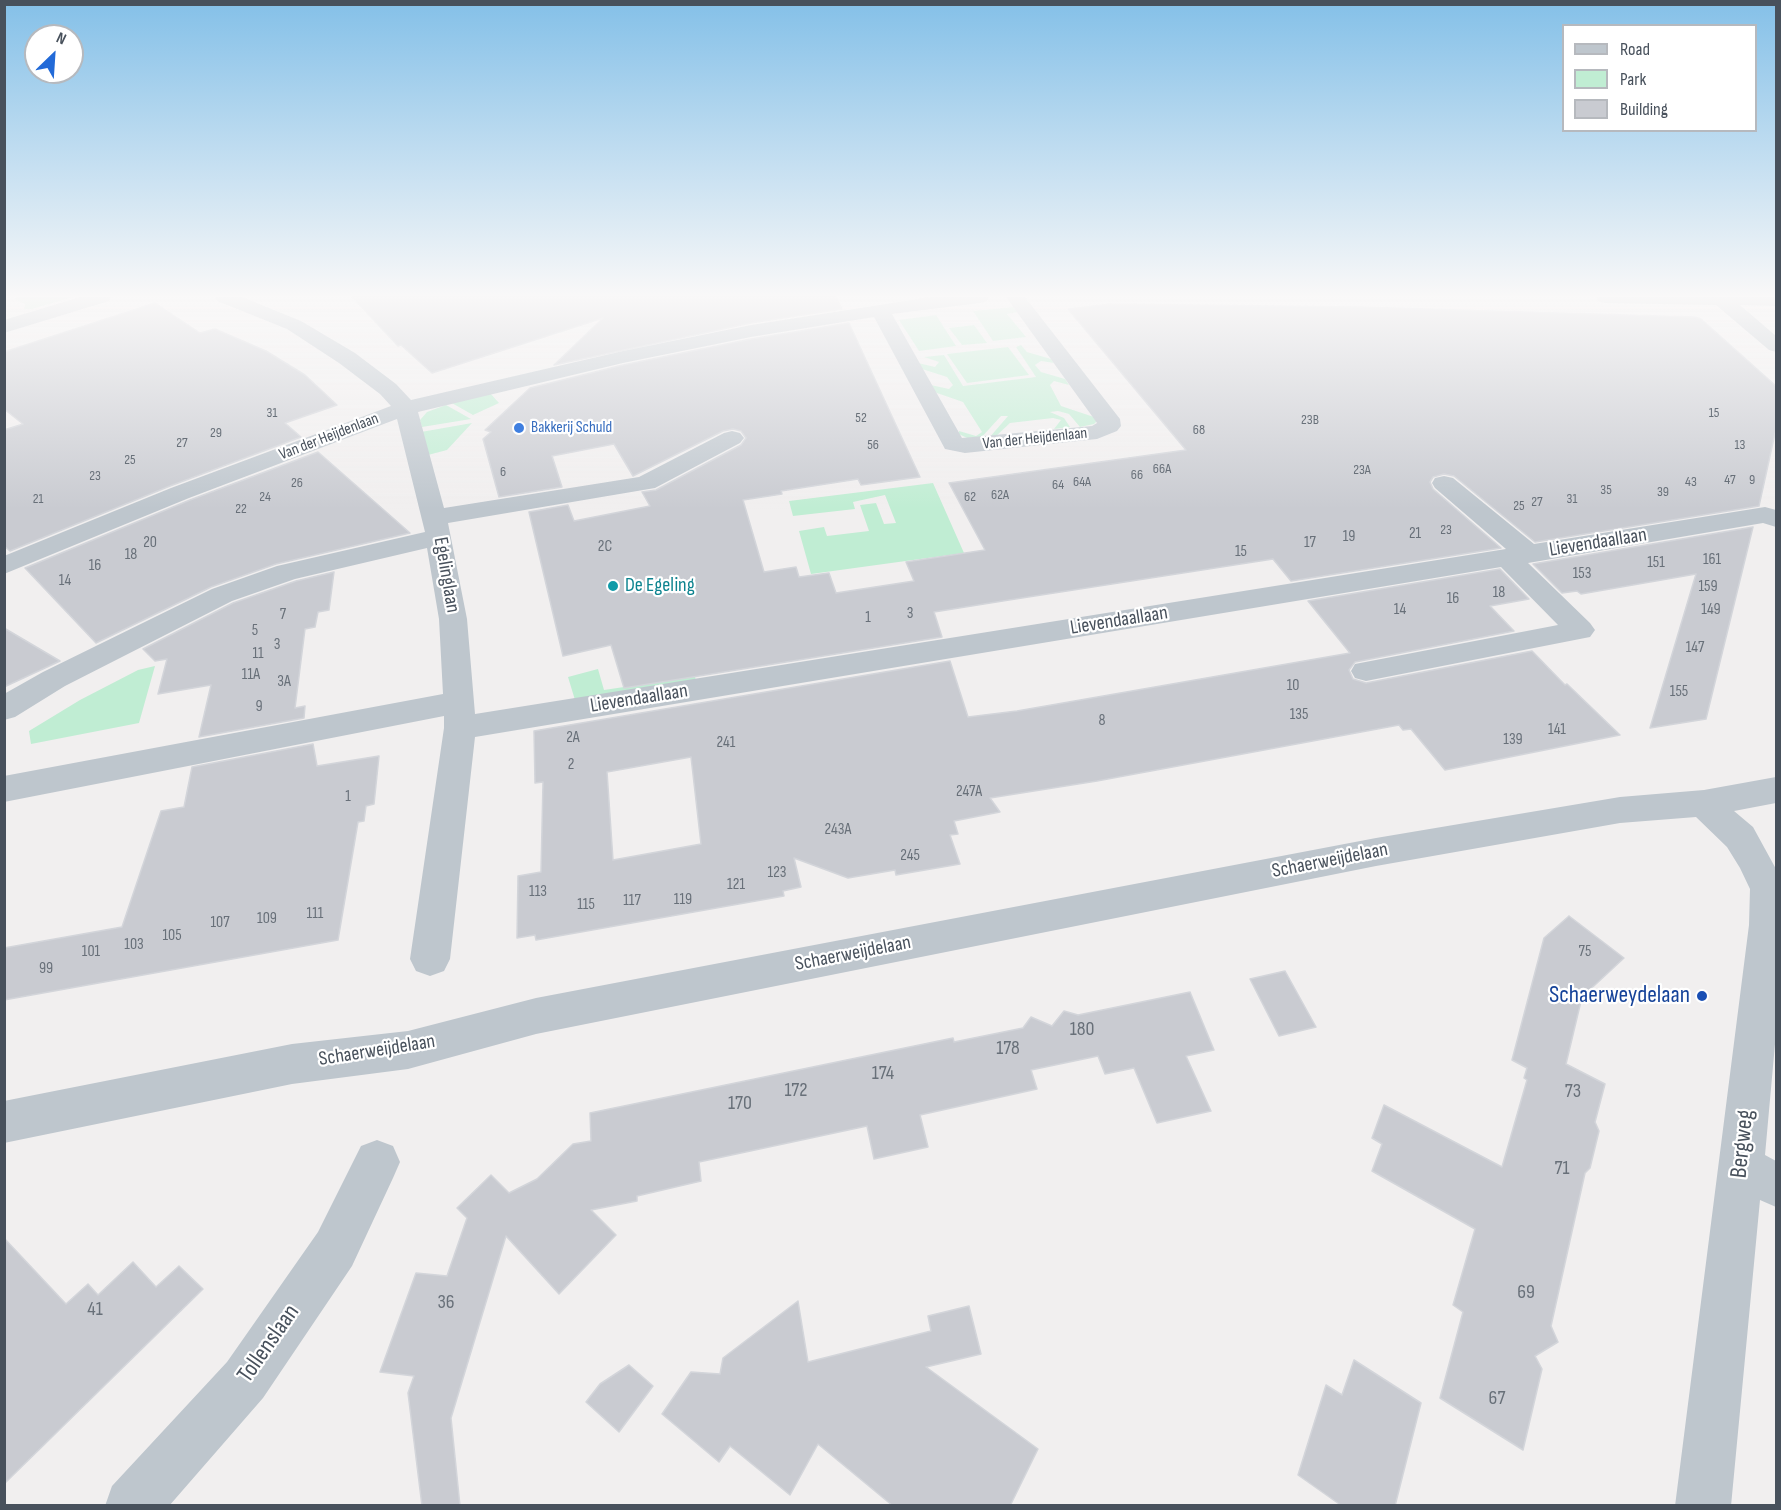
<!DOCTYPE html>
<html>
<head>
<meta charset="utf-8">
<style>
  body { margin:0 }
  #map { position:relative; width:1781px; height:1510px; overflow:hidden; background:#f1efef; font-family:"Sofia Sans Condensed",sans-serif }
  canvas { display:block }
  .frame { position:absolute; inset:0; border:6px solid #48515c; pointer-events:none }
  .legend { position:absolute; left:1562px; top:24px; width:195px; height:108px; box-sizing:border-box; background:#fff; border:2px solid #b6b9be; margin:0; padding:8px 10px; list-style:none; font-size:18px; color:#48515c }
  .legend li { display:flex; align-items:center; gap:12px; height:30px }
  .legend b { width:30px; border:2px solid #b6b9be }
  .north { position:absolute; left:24px; top:24px; width:60px; height:60px; box-sizing:border-box; background:#fff; border:2px solid #b6b9be; border-radius:50%; rotate:25deg; font-size:16px; font-weight:700; line-height:24px; text-align:center; color:#48515c }
  .north::after { content:''; display:block; margin:auto; width:21px; height:27px; background:#226ad8; clip-path:polygon(50% 0,100% 100%,50% 72%,0 100%) }
</style>
</head>
<body>
<div id="map">
<canvas width="1781" height="1510"></canvas>
<div class="frame"></div>
<ul class="legend">
<li><b style="height:8px;background:#bec6cd"></b>Road</li>
<li><b style="height:16px;background:#c0edd3"></b>Park</li>
<li><b style="height:16px;background:#c9cbd1"></b>Building</li>
</ul>
<div class="north">N</div>
</div>
<script>
const ctx = document.querySelector('canvas').getContext('2d');
ctx.lineJoin = 'round';
function fillPath(path, color) { ctx.fillStyle = color; ctx.fill(path, 'evenodd'); }
const shape = rows => new Path2D(rows.map(r => 'M' + r).join(''));
function strokePath(path, color, width, dash) { ctx.strokeStyle = color; ctx.lineWidth = width; ctx.lineCap = dash ? 'butt' : 'round'; ctx.setLineDash(dash || []); ctx.stroke(path); }
function label(font, color, halo, rows, align = 'center') {
  ctx.font = font + ' "Sofia Sans Condensed",sans-serif'; ctx.lineWidth = 4.5; ctx.setLineDash([]); ctx.textBaseline = 'middle'; ctx.strokeStyle = halo; ctx.fillStyle = color; for (const [text, x, y, turn = 0] of rows) {
    ctx.save(); ctx.translate(x, y); ctx.rotate((+turn || 0) * Math.PI / 180); ctx.textAlign = isNaN(turn) ? turn : align; if (halo) ctx.strokeText(text, 0, 0); ctx.fillText(text, 0, 0); ctx.restore();
  }
}
fillPath(shape([
  [17,297,73,297,32,309,24,309,25,304,14,299],
  [1013,307,1018,312,1007,314,1026,337,993,341,973,311],
  [936,315,956,346,919,351,899,320],
  [974,325,987,343,962,345,949,328],
  [1021,345,1027,352,1051,359,1054,363,1041,361,1035,365,1041,372,1065,379,1069,385,1054,381,1050,385,1061,406,1094,417,1097,421,1094,424,1080,427,1069,414,1058,411,1050,412,1064,418,1070,427,1054,429,1061,420,1053,418,1010,423,994,438,989,438,1008,416,1001,416,979,440,969,439,959,434,959,431,976,436,982,432,963,402,934,392,931,385,949,389,953,385,947,377,922,369,918,363,935,367,939,362,924,357,944,355,963,386,1036,377,1016,347],
  [1008,347,1029,375,967,383,947,354],
  [490,393,499,403,473,415,450,402],
  [446,405,471,419,422,427,420,420,427,412],
  [472,423,447,450,428,455,421,432],
  [933,483,964,553,811,574,799,531,824,527,827,536,869,531,860,505,876,503,884,524,896,523,885,495,853,502,855,509,793,516,789,501],
  [689,649,696,681,575,700,568,677,598,669,604,690,644,684],
  [155,666,139,723,31,744,29,731,80,700,138,670]
]), '#c0edd3');
const building = shape([
  [352,297,836,297,842,309,751,323,554,365,603,318,432,373,401,345,398,346,352,297],
  [155,303,200,333,215,329,266,351,305,375,337,405,285,423,301,437,170,486,10,551,4,546,4,430,23,424,4,409,4,352,155,303],
  [1111,304,1361,307,1695,317,1701,319,1776,386,1776,429,1759,506,1535,542,1454,476,1444,474,1433,477,1430,482,1433,489,1501,548,1291,581,1273,559,1009,600,934,612,942,637,624,688,611,645,563,656,529,512,568,505,574,521,650,506,642,492,656,490,741,445,746,438,741,431,733,429,723,431,633,476,614,444,552,456,562,487,499,497,483,439,491,432,485,430,530,388,623,365,751,339,849,323,920,477,861,485,858,479,781,491,782,494,743,500,764,572,796,567,799,577,829,573,836,593,914,581,906,562,985,550,949,483,1186,450,1068,309,1111,304],
  [318,452,410,533,276,564,211,587,96,643,25,568,190,500,318,452],
  [1753,527,1706,719,1650,728,1696,574,1581,594,1577,591,1562,593,1533,564,1753,527],
  [1500,569,1529,599,1490,606,1514,631,1355,662,1349,670,1353,679,1366,683,1532,651,1565,685,1567,684,1620,735,1445,770,1411,729,1403,730,1399,725,1097,781,990,798,1000,812,954,821,958,834,950,835,960,864,896,875,895,870,848,878,794,858,801,887,783,891,784,896,536,940,535,935,517,938,518,876,541,872,543,782,535,783,534,731,950,661,968,717,1017,711,1350,653,1308,601,1500,569],
  [691,757,701,844,613,860,607,772,691,757],
  [334,572,329,610,318,612,315,627,305,629,295,708,305,706,304,718,199,737,211,685,158,694,167,659,155,661,143,649,233,603,296,581,334,572],
  [4,628,60,661,4,687,4,628],
  [313,744,317,766,379,756,374,804,366,806,364,821,358,822,338,940,4,1000,4,948,122,927,161,811,184,807,192,767,313,744],
  [1569,916,1624,958,1582,997,1566,1064,1605,1084,1595,1122,1599,1131,1590,1168,1585,1173,1551,1326,1558,1342,1535,1356,1542,1369,1523,1450,1440,1398,1463,1312,1453,1305,1475,1229,1372,1171,1382,1144,1372,1138,1384,1105,1502,1167,1527,1080,1524,1078,1527,1068,1512,1060,1544,938,1569,916],
  [1285,971,1316,1027,1279,1036,1250,979,1285,971],
  [1190,992,1214,1050,1186,1056,1211,1111,1157,1123,1134,1068,1105,1074,1098,1056,1031,1070,1037,1089,920,1115,928,1147,874,1159,867,1126,699,1162,701,1181,637,1196,637,1201,591,1210,616,1235,559,1294,506,1236,451,1418,460,1506,422,1506,408,1393,414,1376,380,1372,416,1273,447,1276,467,1218,457,1208,491,1175,509,1193,537,1179,573,1144,591,1141,590,1113,953,1038,954,1042,1023,1028,1031,1017,1052,1026,1064,1011,1078,1015,1190,992],
  [4,1238,66,1304,88,1284,98,1295,133,1262,156,1287,179,1266,203,1289,4,1484,4,1238],
  [798,1301,808,1362,931,1331,928,1316,969,1306,981,1354,926,1367,1038,1449,1010,1506,893,1506,818,1444,790,1495,730,1446,719,1462,662,1414,691,1372,720,1374,723,1358,798,1301],
  [1354,1360,1421,1403,1395,1506,1342,1506,1298,1475,1326,1385,1342,1395,1354,1360],
  [629,1365,653,1386,619,1432,586,1402,600,1384,629,1365]
]);
fillPath(building, '#c9cbd1');
strokePath(building, '#d3d5da', 1.5);
fillPath(shape([
  [80,297,111,297,109,301,4,333,4,320,80,297],
  [215,297,242,297,301,321,355,353,396,384,411,400,623,351,751,325,931,297,989,297,987,301,980,303,892,314,962,438,1092,426,1097,423,1006,297,1025,297,1120,419,1121,426,1117,431,1097,439,965,453,945,449,874,317,751,337,623,363,418,412,444,508,639,477,724,433,732,431,740,433,744,438,740,443,655,488,448,523,467,619,475,714,1506,549,1435,488,1432,483,1435,478,1444,476,1453,478,1534,544,1765,507,1776,510,1776,527,1763,523,1528,563,1590,623,1595,630,1590,637,1366,681,1355,678,1351,671,1355,664,1558,625,1501,567,475,737,450,959,444,971,430,976,416,971,410,959,444,728,444,716,4,802,4,776,443,694,439,619,427,548,295,579,232,601,65,686,15,717,4,720,4,694,43,672,212,589,277,566,425,532,397,419,189,498,4,574,4,556,171,488,391,406,380,394,339,363,287,329,217,301,215,297],
  [1596,297,1776,297,1776,306,1740,305,1776,336,1776,352,1769,350,1716,305,1605,303,1598,301,1596,297],
  [1776,777,1776,803,1734,811,1753,827,1776,869,1776,1033,1765,1155,1776,1161,1776,1207,1760,1200,1731,1506,1675,1506,1749,925,1750,889,1740,868,1727,847,1696,817,1620,823,1376,866,536,1034,408,1069,292,1084,4,1143,4,1101,292,1044,408,1031,536,998,1376,838,1620,797,1704,790,1776,777],
  [377,1140,393,1146,400,1162,393,1178,352,1266,263,1398,169,1506,105,1506,112,1486,227,1362,318,1232,361,1146,377,1140]
]), '#bec6cd');
const sky = ctx.createLinearGradient(0, 0, 0, 509);
sky.addColorStop(0, '#84c0e8');
sky.addColorStop(0.58, '#f9f8f8');
sky.addColorStop(1, '#f9f8f800');
ctx.fillStyle = sky;
ctx.fillRect(0, 0, 1781, 509);
for (const [x, y, r, color] of [
  [519,428,6,"#3f7fe0"],
  [613,586,6,"#0f9aa8"],
  [1702,996,6,"#1a4fb4"]
]) { const dot = new Path2D(); dot.arc(x, y, r, 0, 2 * Math.PI); ctx.fillStyle = color; ctx.fill(dot); strokePath(dot, '#fff', 2); }
label('14px', '#687079', null, [
  ["31",272,413],
  ["15",1714,413],
  ["52",861,418],
  ["23B",1310,420],
  ["68",1199,430],
  ["29",216,433],
  ["27",182,443],
  ["56",873,445],
  ["13",1740,445],
  ["25",130,460],
  ["66A",1162,469],
  ["23A",1362,470],
  ["6",503,472],
  ["66",1137,475],
  ["23",95,476],
  ["47",1730,480],
  ["9",1752,480],
  ["64A",1082,482],
  ["43",1691,482],
  ["26",297,483],
  ["64",1058,485],
  ["35",1606,490],
  ["39",1663,492],
  ["62A",1000,495],
  ["24",265,497],
  ["62",970,497],
  ["21",38,499],
  ["31",1572,499],
  ["27",1537,502],
  ["25",1519,506],
  ["22",241,509],
  ["23",1446,530]
]);
label('16px', '#366cbe', '#fff', [
  ["Bakkerij Schuld",531,428]
], 'left');
label('16px', '#48515c', '#fff', [
  ["Van der Heijdenlaan",329,437,-21],
  ["Van der Heijdenlaan",1035,439,-6]
]);
label('16px', '#687079', null, [
  ["21",1415,534],
  ["19",1349,537],
  ["20",150,543],
  ["17",1310,543],
  ["2C",605,547],
  ["15",1241,552],
  ["18",131,555],
  ["161",1712,560],
  ["151",1656,563],
  ["16",95,566],
  ["153",1582,574],
  ["14",65,581],
  ["159",1708,587],
  ["18",1499,593],
  ["16",1453,599],
  ["14",1400,610],
  ["149",1711,610],
  ["3",910,614],
  ["7",283,615],
  ["1",868,618],
  ["5",255,631],
  ["3",277,645],
  ["147",1695,648],
  ["11",258,654],
  ["11A",251,675],
  ["3A",284,682],
  ["10",1293,686],
  ["155",1679,692],
  ["9",259,707],
  ["135",1299,715],
  ["8",1102,721],
  ["141",1557,730],
  ["2A",573,738],
  ["139",1513,740],
  ["241",726,743],
  ["2",571,765],
  ["247A",969,792],
  ["1",348,797],
  ["243A",838,830],
  ["245",910,856],
  ["123",777,873],
  ["121",736,885],
  ["113",538,892],
  ["119",683,900],
  ["117",632,901],
  ["115",586,905],
  ["111",315,914],
  ["109",267,919],
  ["107",220,923],
  ["105",172,936],
  ["103",134,945],
  ["101",91,952],
  ["75",1585,952],
  ["99",46,969]
]);
label('20px', '#48515c', '#fff', [
  ["Lievendaallaan",1598,543,-9],
  ["Egelinglaan",446,575,80],
  ["Lievendaallaan",1119,621,-9],
  ["Lievendaallaan",639,699,-9],
  ["Schaerweijdelaan",1330,861,-11],
  ["Schaerweijdelaan",853,954,-11],
  ["Schaerweijdelaan",377,1051,-9]
]);
label('20px', '#0d838f', '#fff', [
  ["De Egeling",625,586]
], 'left');
label('20px', '#687079', null, [
  ["180",1082,1030],
  ["178",1008,1049],
  ["174",883,1074],
  ["172",796,1091],
  ["73",1573,1092],
  ["170",740,1104],
  ["71",1562,1169],
  ["69",1526,1293],
  ["36",446,1303],
  ["41",95,1310],
  ["67",1497,1399]
]);
label('24px', '#164399', '#fff', [
  ["Schaerweydelaan",1690,996]
], 'right');
label('24px', '#48515c', '#fff', [
  ["Bergweg",1743,1144,-84],
  ["Tollenslaan",269,1344,-55]
]);
</script>
</body>
</html>
